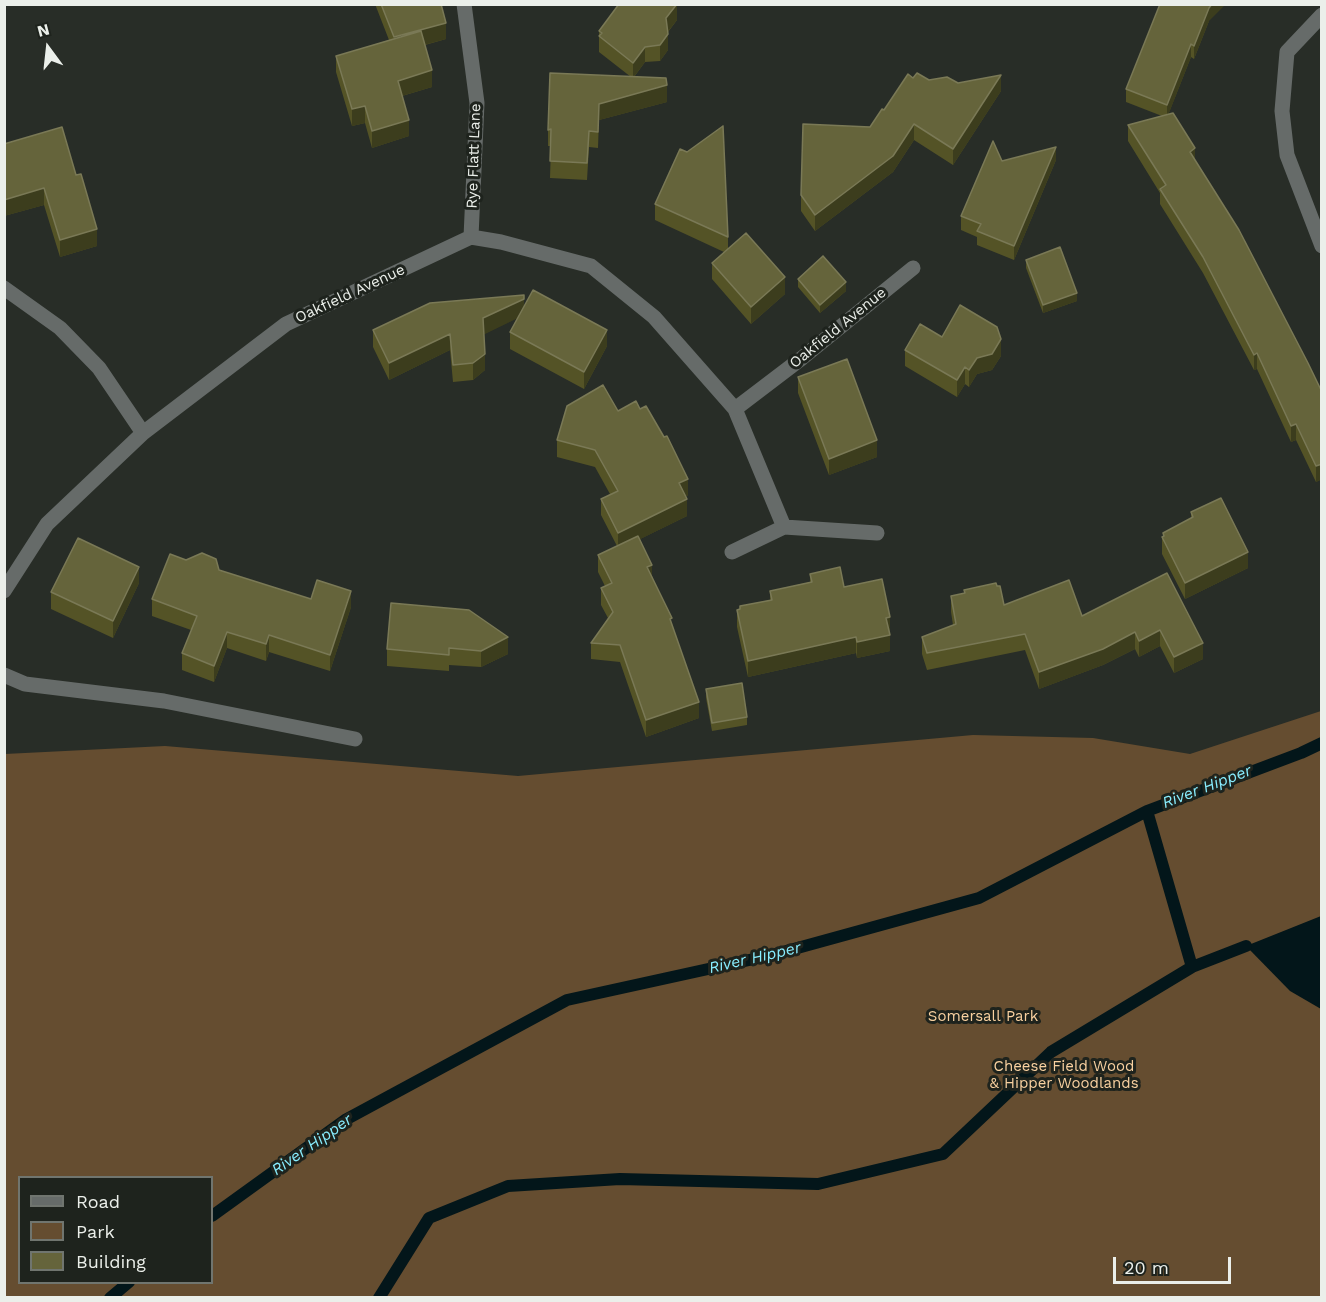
<!DOCTYPE html>
<html>
<head>
<meta charset="utf-8">
<style>
  body { margin:0 }
  #map { position:relative; width:1326px; height:1302px; overflow:hidden; background:#282d27; font-family:"Work Sans",sans-serif }
  canvas { display:block }
  .frame { position:absolute; inset:0; border:6px solid #ebefea; pointer-events:none }
  .legend { position:absolute; left:18px; top:1176px; width:195px; height:108px; box-sizing:border-box; background:#1e231d; border:2px solid #70756f; margin:0; padding:8px 10px; list-style:none; font-size:18px; color:#ebefea }
  .legend li { display:flex; align-items:center; gap:12px; height:30px }
  .legend b { width:30px; border:2px solid #70756f }
  .north { position:absolute; left:18px; top:18px; width:60px; height:60px; -webkit-text-stroke:4px #1e231d; paint-order:stroke; rotate:345deg; font-size:16px; font-weight:700; line-height:24px; text-align:center; color:#ebefea }
  .north::after { content:''; display:block; margin:auto; width:21px; height:27px; background:#ebefea; clip-path:polygon(50% 0,100% 100%,50% 72%,0 100%) }
  .scale { position:absolute; left:1113px; top:1257px; width:118px; height:27px; box-sizing:border-box; border:3px solid #ebefea; border-top:0; padding-left:8px; font-size:18px; line-height:21px; white-space:nowrap; color:#ebefea; -webkit-text-stroke:4px #1e231d; paint-order:stroke }
</style>
</head>
<body>
<div id="map">
<canvas width="1326" height="1302"></canvas>
<div class="frame"></div>
<ul class="legend">
<li><b style="height:8px;background:#666b69"></b>Road</li>
<li><b style="height:16px;background:#654d30"></b>Park</li>
<li><b style="height:16px;background:#65643b"></b>Building</li>
</ul>
<div class="north">N</div>
<div class="scale">20 m</div>
</div>
<script>
const ctx = document.querySelector('canvas').getContext('2d');
ctx.lineJoin = 'round';
function fillPath(path, color) { ctx.fillStyle = color; ctx.fill(path, 'evenodd'); }
const shape = rows => new Path2D(rows.map(r => 'M' + r).join(''));
function strokePath(path, color, width, dash) { ctx.strokeStyle = color; ctx.lineWidth = width; ctx.lineCap = dash ? 'butt' : 'round'; ctx.setLineDash(dash || []); ctx.stroke(path); }
function label(font, color, halo, rows, align = 'center') {
  ctx.font = font + ' "Work Sans",sans-serif'; ctx.lineWidth = 6; ctx.setLineDash([]); ctx.textBaseline = 'middle'; ctx.strokeStyle = halo; ctx.fillStyle = color; for (const [text, x, y, turn = 0] of rows) {
    ctx.save(); ctx.translate(x, y); ctx.rotate((+turn || 0) * Math.PI / 180); ctx.textAlign = isNaN(turn) ? turn : align; if (halo) ctx.strokeText(text, 0, 0); ctx.fillText(text, 0, 0); ctx.restore();
  }
}
fillPath(shape([
  [1321,711,1321,1297,5,1298,5,754,165,746,518,776,973,735,1093,738,1190,754],
  [20,1178,212,1178,212,1282,20,1282]
]), '#654d30');
fillPath(shape([
  [1321,916,1322,916,1321,1009,1290,991,1246,946]
]), '#03161a');
strokePath(shape([
  [1147,811,1192,967],
  [212,1216,345,1120,567,1000,772,955,979,898,1147,811,1301,753,1322,743],
  [110,1298,129,1282],
  [379,1298,429,1218,508,1186,620,1179,818,1184,943,1154,1051,1052,1192,967,1246,946]
]), '#03161a', 12);
strokePath(shape([
  [464,4,477,103,471,237],
  [1322,15,1287,52,1282,111,1287,155,1322,246],
  [4,288,60,328,99,368,143,433],
  [735,409,802,358,913,268],
  [732,552,784,527],
  [4,591,47,524,143,433,286,324,471,237,501,242,591,266,654,317,735,409,784,527,877,533],
  [4,675,25,684,164,701,355,739]
]), '#666b69', 15);
fillPath(shape([
  [375,4,441,4,446,39,425,45,432,87,402,96,409,136,372,148,365,123,352,126,336,72,336,56,389,40],
  [617,4,677,4,677,20,668,32,668,50,660,61,645,62,634,77,667,102,599,120,598,148,589,147,587,180,550,178,551,146,548,146,548,130,631,77,599,52,599,31,618,5],
  [1209,21,1194,59,1191,57,1168,115,1195,161,1322,392,1322,479,1316,482,1296,440,1291,442,1257,369,1254,370,1203,273,1160,204,1160,193,1128,141,1128,125,1162,116,1126,102,1126,89],
  [913,78,958,83,1001,91,953,165,914,140,893,172,815,231,801,211,801,195,870,127,884,110],
  [4,144,76,175,97,246,60,257,44,205,4,216],
  [1056,160,1014,260,977,245,977,237,961,230,961,216,1002,161],
  [655,204,728,237,728,249,785,294,751,324,712,279,712,263,724,252,655,220],
  [1026,260,1077,301,1043,313,1026,268],
  [798,279,846,291,820,313,798,287],
  [524,306,607,346,584,389,510,349,510,332,517,318,484,334,485,370,473,380,453,382,450,350,389,380,373,347,373,330],
  [942,337,1001,356,992,370,977,374,969,387,965,384,957,397,905,366,905,350],
  [798,377,877,457,829,475,798,393],
  [618,411,688,495,685,497,687,516,640,539,652,576,672,624,699,718,646,737,620,662,591,659,591,643,608,618,601,605,601,588,605,586,598,572,598,555,617,546,601,515,601,499,610,494,595,467,557,457,557,440],
  [1191,512,1248,568,1185,599,1162,554,1162,537,1163,537,1163,533,1191,518],
  [219,570,311,599,351,607,330,671,269,652,266,661,227,648,214,682,182,670,182,653,191,630,152,616,152,599],
  [1167,573,1203,659,1174,673,1160,646,1139,657,1135,649,1103,665,1039,689,1025,650,927,670,922,654,922,637,953,625,951,612,951,596,1004,605,1082,616],
  [810,574,844,587,890,633,889,634,890,651,857,658,856,653,748,677,737,627,737,610,740,610,740,606,770,600,770,591,810,582],
  [139,583,113,638,51,609,51,592],
  [391,603,508,654,481,667,449,665,449,671,387,666,387,649],
  [706,689,747,717,747,725,712,731,706,698]
]), '#545326');
fillPath(shape([
  [677,4,677,20,666,34,666,18],
  [1212,4,1226,4,1209,21,1194,59,1194,46,1209,8],
  [446,23,446,39,394,53,394,37],
  [668,34,668,50,660,61,660,45],
  [1191,44,1191,57,1167,118,1167,105],
  [645,47,645,62,633,78,633,63],
  [432,70,432,87,398,97,398,81],
  [1001,75,1001,91,953,165,953,149],
  [667,85,667,102,599,120,598,148,599,104],
  [365,106,365,123,352,126,352,109],
  [409,120,409,136,372,148,372,131],
  [914,124,914,140,893,172,815,231,815,215],
  [1056,147,1056,160,1014,260,1014,246],
  [1195,148,1195,164,1190,152],
  [44,188,44,205,4,216,4,200],
  [97,229,97,246,60,257,60,240],
  [785,277,785,294,751,324,751,307],
  [846,282,846,291,820,313,820,305],
  [1077,293,1077,301,1043,313,1043,305],
  [524,299,524,315,483,335,483,318],
  [607,330,607,346,584,389,584,372],
  [450,334,450,350,389,380,389,363],
  [1001,339,1001,356,992,370,977,374,969,387,969,370,977,358],
  [1257,353,1257,369,1254,370,1254,355],
  [485,354,485,370,473,380,473,363],
  [965,367,965,384,957,397,957,380],
  [1296,424,1296,440,1291,442,1291,426],
  [877,440,877,457,829,475,829,459],
  [1322,464,1322,479,1316,482,1316,466],
  [688,479,688,495,679,500,679,483],
  [687,499,687,516,618,550,618,533],
  [1248,552,1248,568,1185,599,1185,583],
  [652,565,652,581,647,567],
  [139,567,139,583,113,638,113,621],
  [351,591,351,607,330,671,330,655],
  [890,617,890,633,886,635,886,618],
  [1160,630,1160,646,1139,657,1139,641],
  [227,632,227,648,214,682,214,666],
  [1135,632,1135,649,1103,665,1039,689,1039,672],
  [269,635,269,652,266,661,266,644],
  [890,635,890,651,857,658,857,642],
  [508,637,508,654,481,667,481,651],
  [856,637,856,653,748,677,748,661],
  [1203,643,1203,659,1174,673,1174,657],
  [699,702,699,718,646,737,646,720]
]), '#3c3d1d');
const building = shape([
  [381,4,441,4,446,23,394,37,381,4],
  [619,4,677,4,666,18,668,34,660,45,645,47,633,63,599,36,602,33,599,31,619,4],
  [1160,4,1212,4,1209,8,1194,46,1191,44,1167,105,1126,89,1160,4],
  [421,31,432,70,398,81,409,120,372,131,365,106,352,109,336,56,421,31],
  [550,73,666,78,667,85,599,104,598,132,589,131,587,163,550,161,551,129,548,130,550,73],
  [917,73,929,80,947,77,958,83,1001,75,953,149,914,124,893,156,815,215,801,195,803,124,870,127,882,109,884,110,908,74,913,78,917,73],
  [1173,113,1195,148,1190,152,1239,230,1308,363,1322,392,1322,464,1316,466,1296,424,1291,426,1257,353,1254,355,1203,257,1160,189,1166,185,1128,125,1173,113],
  [723,126,728,237,655,204,680,149,687,152,723,126],
  [62,127,76,175,81,174,97,229,60,240,44,188,4,200,4,144,62,127],
  [993,141,1002,161,1056,147,1014,246,977,231,981,224,961,216,993,141],
  [746,233,785,277,751,307,712,263,746,233],
  [1060,247,1077,293,1043,305,1026,260,1060,247],
  [823,256,846,282,820,305,798,279,823,256],
  [533,290,607,330,584,372,510,332,533,290],
  [524,295,524,299,483,318,485,354,473,363,453,365,450,334,389,363,373,330,430,303,524,295],
  [960,305,997,327,1001,339,992,354,977,358,969,370,965,367,957,380,905,350,920,324,942,337,960,305],
  [847,359,877,440,829,459,798,377,847,359],
  [603,385,618,411,636,401,640,409,646,406,664,437,667,436,688,479,679,483,687,499,618,533,601,499,618,491,595,450,557,440,567,406,603,385],
  [1221,498,1248,552,1185,583,1162,537,1164,536,1163,533,1193,517,1191,512,1221,498],
  [638,536,652,565,647,567,672,618,670,619,699,702,646,720,620,645,591,643,613,612,601,588,612,583,598,555,638,536],
  [78,538,139,567,113,621,51,592,78,538],
  [202,553,216,559,219,570,311,599,317,580,351,591,330,655,269,635,266,644,227,632,214,666,182,653,197,616,152,599,170,554,186,560,202,553],
  [840,567,844,587,882,579,890,617,886,618,890,635,857,642,856,637,748,661,737,610,740,609,740,606,772,600,770,591,812,582,810,574,840,567],
  [1167,573,1203,643,1174,657,1160,630,1139,641,1135,632,1103,649,1039,672,1025,634,927,653,922,637,956,624,951,596,965,593,964,590,996,583,997,586,1000,586,1004,605,1069,580,1082,616,1167,573],
  [391,603,469,610,508,637,481,651,449,648,449,655,387,649,391,603],
  [742,683,747,717,712,723,706,689,742,683]
]);
fillPath(building, '#65643b');
strokePath(building, '#7a7956', 1.5);
label('15px', '#ebefea', '#1e231d', [
  ["Rye Flatt Lane",474,156,-88],
  ["Oakfield Avenue",350,294,-25],
  ["Oakfield Avenue",838,328,-39]
]);
label('15px', '#f9d1a0', '#1e231d', [
  ["Somersall Park",983,1017],
  ["Cheese Field Wood",1064,1067],
  ["& Hipper Woodlands",1064,1084]
]);
label('italic 16px', '#88edfe', '#1e231d', [
  ["River Hipper",1207,787,-21],
  ["River Hipper",755,958,-13],
  ["River Hipper",312,1145,-35]
]);
</script>
</body>
</html>
